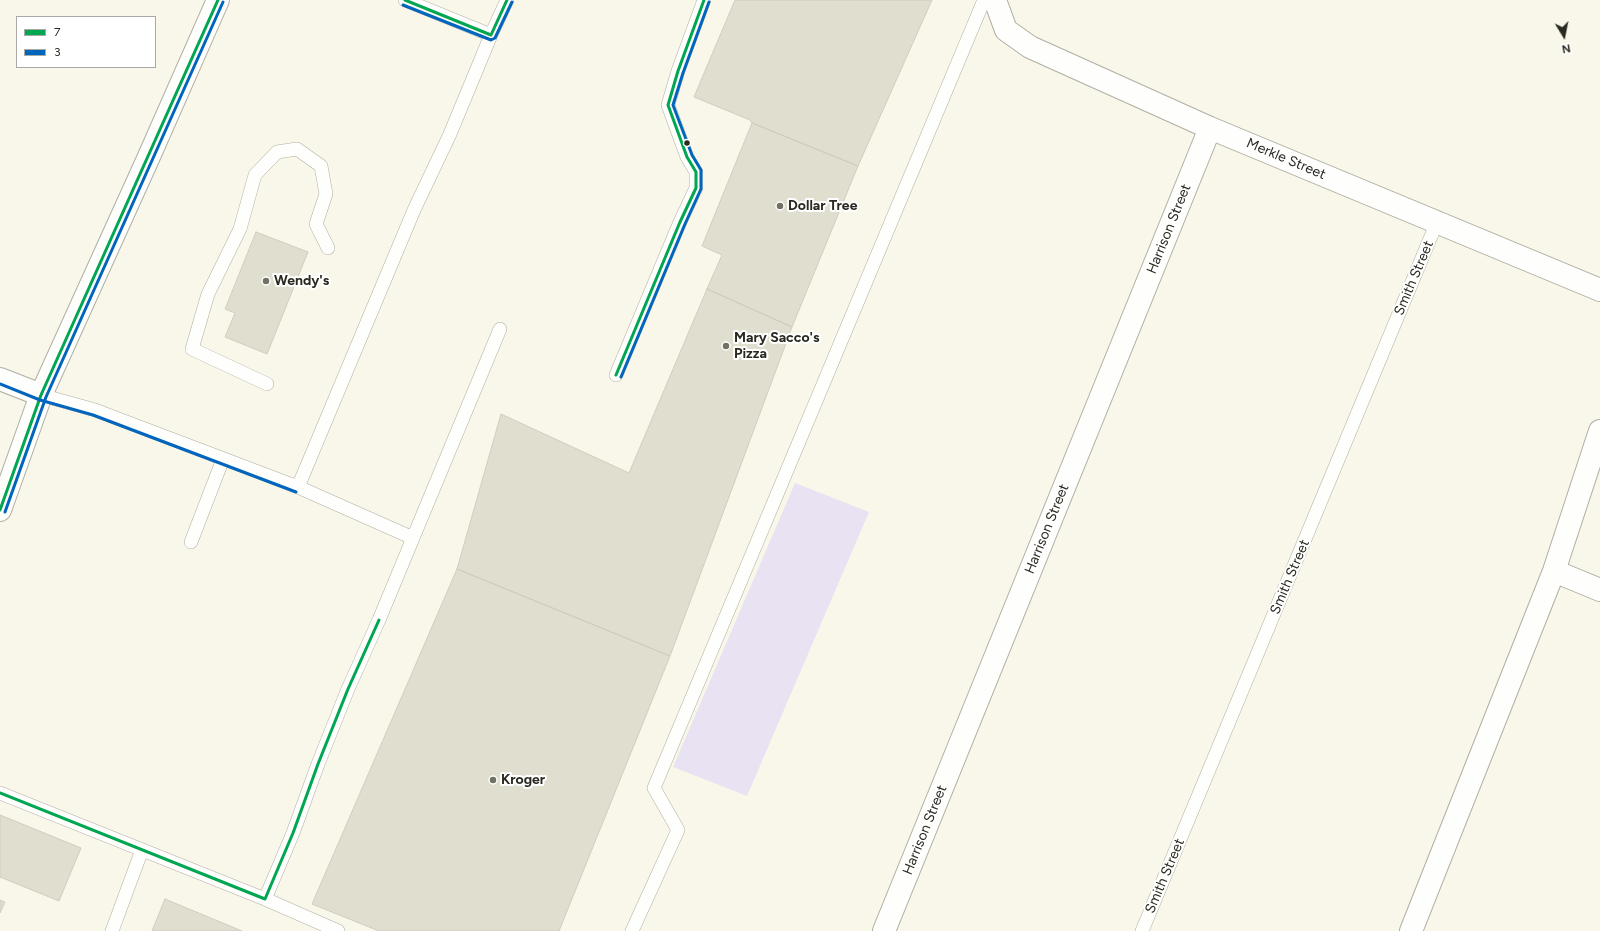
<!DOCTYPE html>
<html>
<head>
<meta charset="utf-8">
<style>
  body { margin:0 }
  #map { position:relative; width:1600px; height:931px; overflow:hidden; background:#f9f7e9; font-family:Figtree,sans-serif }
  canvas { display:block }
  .legend { position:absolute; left:16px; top:16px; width:140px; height:52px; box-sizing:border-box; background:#fff; border:1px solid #aaa9a5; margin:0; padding:5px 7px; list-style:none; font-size:12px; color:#2a291f }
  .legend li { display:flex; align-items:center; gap:8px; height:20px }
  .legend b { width:20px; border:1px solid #aaa9a5 }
  .north { position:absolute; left:1544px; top:16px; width:40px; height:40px; -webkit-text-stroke:3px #fff; paint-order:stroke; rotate:170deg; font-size:11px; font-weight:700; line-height:16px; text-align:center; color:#2a291f }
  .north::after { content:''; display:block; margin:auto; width:14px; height:18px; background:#2a291f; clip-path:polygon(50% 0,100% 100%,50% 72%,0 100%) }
</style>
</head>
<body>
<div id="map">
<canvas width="1600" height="931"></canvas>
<ul class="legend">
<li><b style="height:5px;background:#00a651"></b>7</li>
<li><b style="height:5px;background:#0065bd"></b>3</li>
</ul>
<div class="north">N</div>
</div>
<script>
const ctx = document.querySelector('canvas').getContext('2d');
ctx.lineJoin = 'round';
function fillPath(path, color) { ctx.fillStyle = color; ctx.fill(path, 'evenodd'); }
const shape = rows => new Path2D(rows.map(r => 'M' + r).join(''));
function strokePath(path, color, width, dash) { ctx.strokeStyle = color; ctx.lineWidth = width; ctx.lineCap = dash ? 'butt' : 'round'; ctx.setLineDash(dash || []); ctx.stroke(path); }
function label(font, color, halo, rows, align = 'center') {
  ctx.font = font + ' Figtree,sans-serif'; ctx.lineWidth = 4; ctx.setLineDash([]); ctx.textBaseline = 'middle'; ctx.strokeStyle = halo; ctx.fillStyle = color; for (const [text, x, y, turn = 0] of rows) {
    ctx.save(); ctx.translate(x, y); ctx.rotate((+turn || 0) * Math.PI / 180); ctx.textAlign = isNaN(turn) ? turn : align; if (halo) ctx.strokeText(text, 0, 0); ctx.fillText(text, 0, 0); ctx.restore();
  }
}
fillPath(shape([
  [795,483,869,512,747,796,673,767]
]), '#e8e2f2');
const building = shape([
  [735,0,932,0,858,166,752,123,750,120,694,97,735,0],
  [752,123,858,166,792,327,707,289,722,255,702,246,752,123],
  [256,232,308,252,267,354,225,337,235,313,225,309,256,232],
  [707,289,792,327,670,656,457,569,501,414,629,473,707,289],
  [457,569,670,656,559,931,379,931,312,904,457,569],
  [0,815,81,848,59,901,0,877,0,815],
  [165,899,242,931,152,931,165,899],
  [0,900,5,902,0,913,0,900]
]);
fillPath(building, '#dfdecf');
strokePath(building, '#cecdc1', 1);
const lane = shape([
  [405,0,491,35],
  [616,375,680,222,696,188,696,172,687,157,668,105,678,71,704,0],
  [267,384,192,349,208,294,240,229,255,175,277,152,297,149,321,166,326,194,316,224,328,248],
  [41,395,95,410,298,487,413,538,500,329],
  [298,487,414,210,450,134,491,35,507,0],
  [191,542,223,459],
  [0,793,265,899,338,931],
  [265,899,293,833,318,764,348,689,379,620,413,538],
  [112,931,142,850],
  [632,931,678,830,654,788,984,0],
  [1142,931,1437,222]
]);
const street = shape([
  [995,0,1006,30,1030,47,1210,128,1600,290],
  [1554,571,1600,590],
  [884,931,1210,128],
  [1411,931,1554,571,1600,431]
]);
const secondary = shape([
  [0,379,41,395]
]);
const primary = shape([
  [0,510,41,395,147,161,218,0]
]);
strokePath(lane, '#b0afa4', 14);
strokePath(street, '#b0afa4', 24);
strokePath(secondary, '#b0afa4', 24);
strokePath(primary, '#b0afa4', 24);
strokePath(lane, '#fefefc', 13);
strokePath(street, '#fefefc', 22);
strokePath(secondary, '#fefefc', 22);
strokePath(primary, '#fefefc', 22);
strokePath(shape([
  [405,0,491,35,507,0],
  [616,375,680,222,696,188,696,172,687,157,668,105,678,71,704,0],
  [0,510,41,395,218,0],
  [0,793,265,899,293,833,318,764,348,689,379,620]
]), '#00a651', 3);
strokePath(shape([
  [403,5,491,40,495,38,512,2],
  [621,377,685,224,701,189,701,170,692,155,673,105,683,73,709,2],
  [0,384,40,400,93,415,296,492],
  [5,512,46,397,223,2]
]), '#0065bd', 3);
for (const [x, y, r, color] of [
  [687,143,3.5,"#2a291f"],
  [780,206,4,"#727166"],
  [266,281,4,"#727166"],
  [726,346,4,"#727166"],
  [493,780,4,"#727166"]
]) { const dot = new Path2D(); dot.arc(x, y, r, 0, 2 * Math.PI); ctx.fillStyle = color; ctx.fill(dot); strokePath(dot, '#fff', 1.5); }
label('14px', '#2a291f', '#fff', [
  ["Merkle Street",1286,159,23],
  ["Harrison Street",1169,229,-68],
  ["Smith Street",1414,278,-67],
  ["Harrison Street",1047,529,-68],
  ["Smith Street",1290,577,-67],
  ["Harrison Street",925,830,-68],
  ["Smith Street",1165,876,-67]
]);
label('bold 14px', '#2a291f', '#fff', [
  ["Dollar Tree",788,206],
  ["Wendy's",274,281],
  ["Mary Sacco's",734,338],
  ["Pizza",734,354],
  ["Kroger",501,780]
], 'left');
</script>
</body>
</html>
